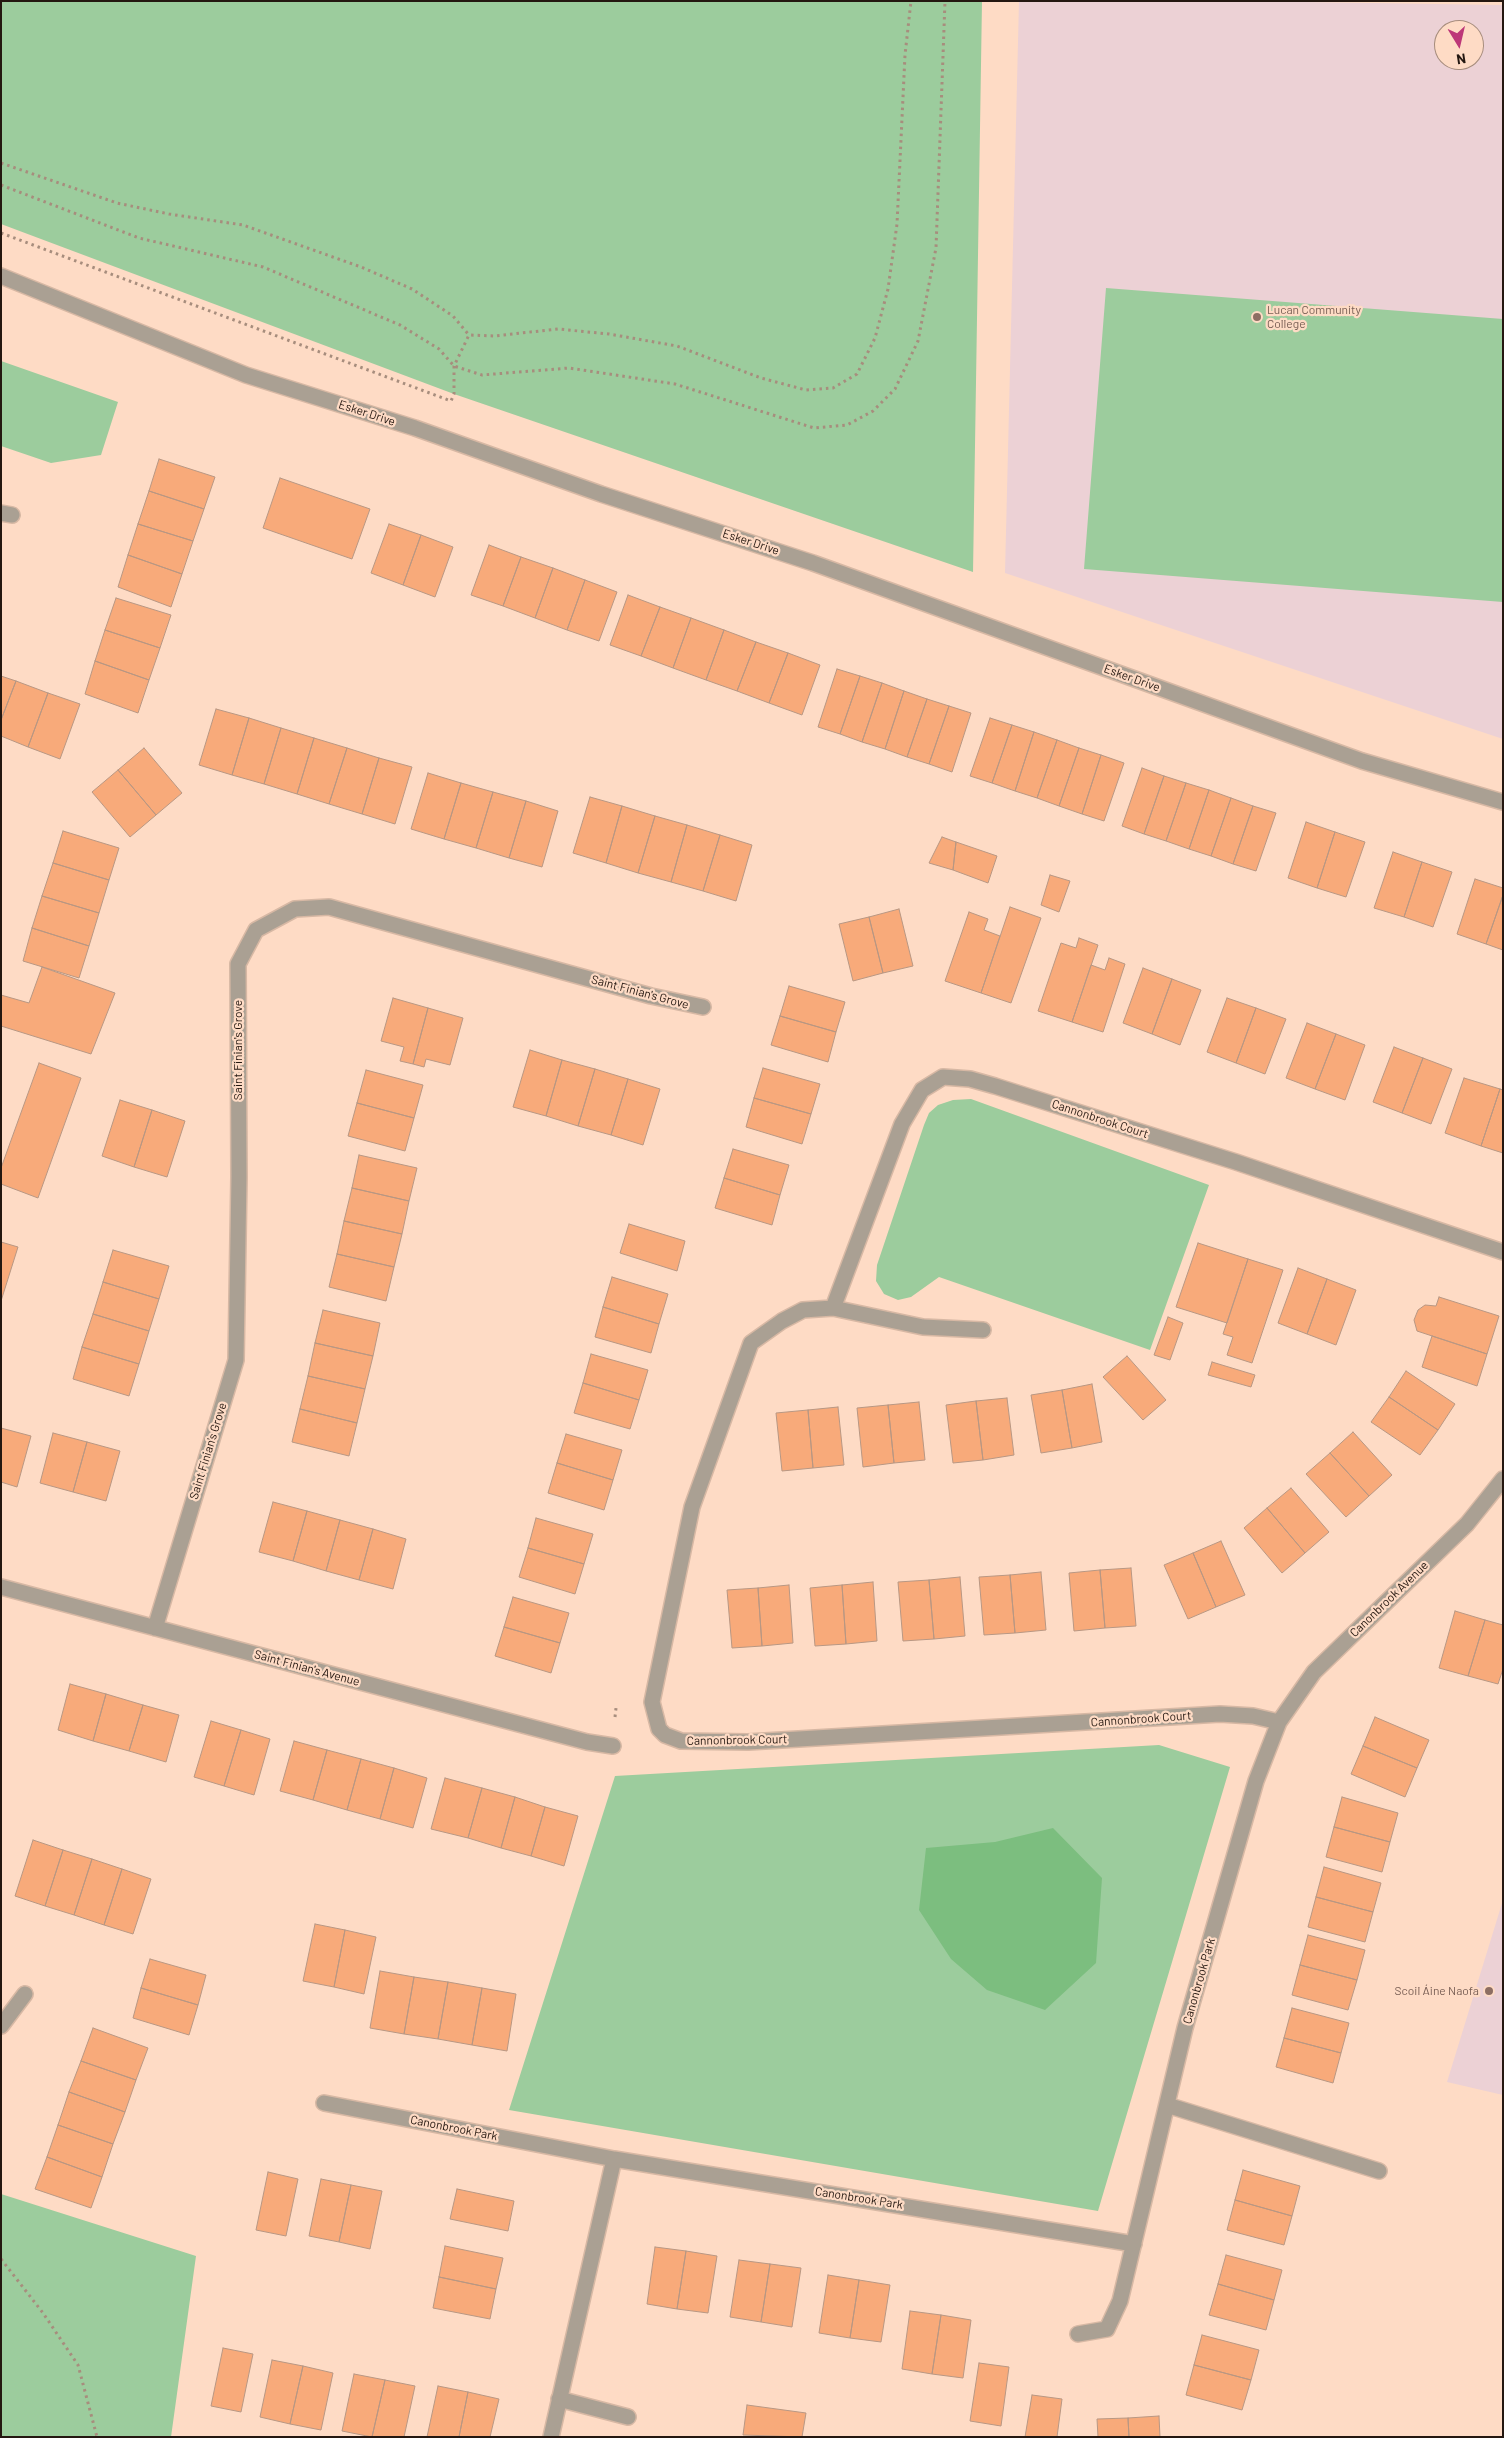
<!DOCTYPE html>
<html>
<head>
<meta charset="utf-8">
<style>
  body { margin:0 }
  #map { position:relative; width:1504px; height:2438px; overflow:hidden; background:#fedbc5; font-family:Barlow,sans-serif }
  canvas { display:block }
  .frame { position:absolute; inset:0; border:2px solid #241710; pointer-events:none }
  .north { position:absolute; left:1434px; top:20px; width:50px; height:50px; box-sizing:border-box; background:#fedbc5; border:1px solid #a78d7d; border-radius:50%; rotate:171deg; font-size:14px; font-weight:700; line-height:20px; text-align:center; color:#241710 }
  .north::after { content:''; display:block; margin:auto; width:18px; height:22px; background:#bd3778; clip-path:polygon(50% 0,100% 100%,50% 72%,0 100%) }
</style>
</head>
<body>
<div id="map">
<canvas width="1504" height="2438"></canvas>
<div class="frame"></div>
<div class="north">N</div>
</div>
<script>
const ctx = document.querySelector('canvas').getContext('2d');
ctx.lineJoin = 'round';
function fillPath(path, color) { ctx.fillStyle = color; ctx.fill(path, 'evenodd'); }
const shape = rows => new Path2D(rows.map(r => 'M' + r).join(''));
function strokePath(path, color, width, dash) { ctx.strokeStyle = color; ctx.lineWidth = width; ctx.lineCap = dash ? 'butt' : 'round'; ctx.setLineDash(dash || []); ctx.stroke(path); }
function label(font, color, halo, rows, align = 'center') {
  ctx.font = font + ' Barlow,sans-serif'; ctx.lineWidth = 4.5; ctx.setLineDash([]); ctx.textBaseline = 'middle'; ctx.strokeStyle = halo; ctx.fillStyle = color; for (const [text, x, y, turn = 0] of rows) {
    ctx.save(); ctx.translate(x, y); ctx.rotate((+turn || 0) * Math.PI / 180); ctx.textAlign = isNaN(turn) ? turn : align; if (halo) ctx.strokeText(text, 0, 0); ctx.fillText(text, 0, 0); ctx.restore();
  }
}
fillPath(shape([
  [1019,1,1239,1,1503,5,1503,739,1005,573],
  [1444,30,1474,30,1474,60,1444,60],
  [1503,1900,1503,2095,1447,2082]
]), '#ecd1d5');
fillPath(shape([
  [1,1,982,1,973,572,454,394,1,224],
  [1106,288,1503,319,1503,602,1084,569],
  [1,361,118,402,101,455,51,463,1,446],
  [971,1099,1209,1185,1150,1350,939,1277,911,1297,898,1300,884,1294,876,1281,877,1265,924,1125,929,1113,938,1105,953,1100],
  [1159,1745,1230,1767,1098,2211,509,2110,615,1776],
  [1,2194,196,2256,171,2437,1,2437]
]), '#9ccc9d');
fillPath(shape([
  [1053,1828,1102,1878,1096,1963,1045,2010,987,1990,951,1959,919,1910,926,1848,995,1842]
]), '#7cbe7f');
const building = shape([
  [159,459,215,477,204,509,149,491,159,459],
  [280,478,370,509,352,559,263,528,280,478],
  [149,491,204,509,193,541,138,524,149,491],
  [138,524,193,541,182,574,128,555,138,524],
  [389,524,421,535,403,585,371,573,389,524],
  [421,535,453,547,435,597,403,585,421,535],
  [489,545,521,557,503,606,471,595,489,545],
  [128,555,182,574,171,607,118,587,128,555],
  [521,557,553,568,535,618,503,606,521,557],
  [553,568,585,580,567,630,535,618,553,568],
  [585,580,617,592,599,641,567,630,585,580],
  [628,595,660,607,641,656,610,645,628,595],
  [116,598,171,615,160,648,105,630,116,598],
  [660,607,691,618,673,668,641,656,660,607],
  [691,618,724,630,706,680,673,668,691,618],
  [105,630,160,648,149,680,95,661,105,630],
  [724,630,756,642,737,691,706,680,724,630],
  [756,642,788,653,769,703,737,691,756,642],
  [788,653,820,665,802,715,769,703,788,653],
  [95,661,149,680,138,713,85,694,95,661],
  [837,669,860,676,840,734,818,727,837,669],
  [1,676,16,681,1,720,1,676],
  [860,676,882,683,862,742,840,734,860,676],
  [16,681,48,693,28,747,1,736,1,720,16,681],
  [882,683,904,691,885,749,862,742,882,683],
  [904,691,927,699,907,757,885,749,904,691],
  [48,693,80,704,60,759,28,747,48,693],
  [927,699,949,706,929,764,907,757,927,699],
  [949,706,971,713,952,772,929,764,949,706],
  [216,709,249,718,232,775,199,765,216,709],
  [249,718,281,728,264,784,232,775,249,718],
  [990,718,1012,725,992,783,970,776,990,718],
  [1012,725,1034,732,1015,791,992,783,1012,725],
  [281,728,314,738,297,794,264,784,281,728],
  [1034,732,1057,740,1037,798,1015,791,1034,732],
  [314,738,347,748,329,804,297,794,314,738],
  [1057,740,1079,748,1059,806,1037,798,1057,740],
  [144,748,182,793,156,815,118,770,144,748],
  [347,748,379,758,362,814,329,804,347,748],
  [1079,748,1101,755,1082,814,1059,806,1079,748],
  [1101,755,1124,763,1104,821,1082,814,1101,755],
  [379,758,412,767,395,824,362,814,379,758],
  [1142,768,1164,776,1144,834,1122,826,1142,768],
  [118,770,156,815,130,837,92,792,118,770],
  [428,773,461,783,444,839,411,829,428,773],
  [1164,776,1186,783,1166,841,1144,834,1164,776],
  [461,783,493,792,476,848,444,839,461,783],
  [1186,783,1209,790,1189,849,1166,841,1186,783],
  [1209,790,1231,798,1211,856,1189,849,1209,790],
  [493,792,526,801,509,858,476,848,493,792],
  [590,797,622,806,606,863,573,853,590,797],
  [1231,798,1253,806,1233,864,1211,856,1231,798],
  [526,801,558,811,542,867,509,858,526,801],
  [622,806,655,816,638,873,606,863,622,806],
  [1253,806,1276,813,1256,871,1233,864,1253,806],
  [655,816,687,825,671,882,638,873,655,816],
  [1306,822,1335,832,1317,888,1288,878,1306,822],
  [687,825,720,835,703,891,671,882,687,825],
  [63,831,119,848,109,880,53,863,63,831],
  [1335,832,1365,842,1346,897,1317,888,1335,832],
  [720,835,752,845,736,901,703,891,720,835],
  [942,837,956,842,953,870,929,863,942,837],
  [956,842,997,856,988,883,953,870,956,842],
  [1393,852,1422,862,1404,917,1374,908,1393,852],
  [1422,862,1452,872,1433,927,1404,917,1422,862],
  [53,863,109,880,99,913,42,896,53,863],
  [1050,875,1070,881,1059,912,1041,905,1050,875],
  [1475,879,1503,888,1503,895,1486,944,1457,934,1475,879],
  [1503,895,1503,950,1486,944,1503,895],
  [42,896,99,913,89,946,32,928,42,896],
  [1010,907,1041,918,1011,1003,981,993,1010,907],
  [899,909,913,966,883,973,869,917,899,909],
  [969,912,988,919,984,930,1000,936,981,993,945,981,969,912],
  [869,917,883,973,853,981,839,924,869,917],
  [32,928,89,946,79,978,23,961,32,928],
  [1079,938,1098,945,1072,1022,1038,1011,1061,943,1076,948,1079,938],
  [1109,958,1125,964,1103,1032,1072,1022,1091,965,1105,970,1109,958],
  [42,967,115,993,91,1054,1,1026,1,995,29,1003,42,967],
  [1143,968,1172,979,1152,1034,1123,1023,1143,968],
  [1172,979,1201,990,1180,1045,1152,1034,1172,979],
  [789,986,845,1002,836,1032,780,1016,789,986],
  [393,998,428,1008,413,1064,400,1061,404,1047,381,1041,393,998],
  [1227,998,1256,1008,1236,1063,1207,1052,1227,998],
  [428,1008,463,1018,450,1065,426,1059,424,1067,413,1064,428,1008],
  [1256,1008,1286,1019,1265,1074,1236,1063,1256,1008],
  [780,1016,836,1032,828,1062,771,1045,780,1016],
  [1307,1023,1336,1034,1315,1089,1286,1078,1307,1023],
  [1336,1034,1365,1045,1345,1100,1315,1089,1336,1034],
  [1394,1047,1423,1058,1402,1113,1373,1102,1394,1047],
  [530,1050,562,1060,546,1116,513,1107,530,1050],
  [1423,1058,1452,1069,1431,1124,1402,1113,1423,1058],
  [562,1060,595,1069,578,1126,546,1116,562,1060],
  [39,1063,81,1078,38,1198,1,1184,1,1168,39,1063],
  [763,1068,820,1084,811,1114,754,1098,763,1068],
  [595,1069,628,1079,611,1135,578,1126,595,1069],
  [366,1070,423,1085,414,1118,357,1103,366,1070],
  [1464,1078,1500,1089,1481,1146,1445,1133,1464,1078],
  [628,1079,660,1089,643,1145,611,1135,628,1079],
  [1500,1089,1503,1090,1503,1153,1481,1146,1500,1089],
  [754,1098,811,1114,802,1144,746,1127,754,1098],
  [120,1100,152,1110,134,1167,102,1156,120,1100],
  [357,1103,414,1118,405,1151,348,1136,357,1103],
  [152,1110,185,1121,167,1177,134,1167,152,1110],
  [733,1149,789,1165,780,1195,724,1178,733,1149],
  [359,1155,417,1168,409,1201,352,1188,359,1155],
  [724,1178,780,1195,772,1225,715,1208,724,1178],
  [352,1188,409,1201,402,1234,344,1221,352,1188],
  [344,1221,402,1234,394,1267,337,1254,344,1221],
  [629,1224,685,1241,677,1271,620,1253,629,1224],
  [1,1242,18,1247,1,1301,1,1242],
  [1198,1243,1248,1259,1227,1323,1176,1307,1198,1243],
  [113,1250,169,1266,159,1299,103,1282,113,1250],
  [337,1254,394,1267,386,1301,329,1287,337,1254],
  [1248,1259,1283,1270,1252,1363,1227,1355,1233,1337,1223,1334,1248,1259],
  [1298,1268,1327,1279,1307,1334,1278,1323,1298,1268],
  [612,1277,668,1294,659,1324,603,1307,612,1277],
  [1327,1279,1356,1290,1336,1345,1307,1334,1327,1279],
  [103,1282,159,1299,149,1331,93,1314,103,1282],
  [1439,1297,1499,1316,1487,1354,1417,1331,1414,1320,1418,1310,1425,1305,1436,1306,1439,1297],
  [603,1307,659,1324,651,1353,595,1337,603,1307],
  [323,1310,380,1323,373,1356,315,1343,323,1310],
  [93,1314,149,1331,139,1364,82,1347,93,1314],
  [1168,1317,1183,1323,1170,1360,1154,1355,1168,1317],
  [1432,1336,1487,1354,1477,1386,1422,1367,1432,1336],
  [315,1343,373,1356,365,1389,308,1376,315,1343],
  [82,1347,139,1364,129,1396,73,1379,82,1347],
  [591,1354,648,1370,639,1400,583,1383,591,1354],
  [1127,1356,1166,1400,1143,1420,1103,1377,1127,1356],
  [1212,1362,1255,1375,1251,1387,1208,1375,1212,1362],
  [1406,1371,1455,1404,1438,1430,1389,1397,1406,1371],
  [308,1376,365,1389,357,1423,300,1409,308,1376],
  [583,1383,639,1400,630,1429,574,1413,583,1383],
  [1092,1384,1102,1442,1072,1448,1062,1390,1092,1384],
  [1062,1390,1072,1448,1041,1453,1031,1395,1062,1390],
  [1389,1397,1438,1430,1420,1455,1371,1422,1389,1397],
  [1007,1398,1014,1455,983,1460,976,1401,1007,1398],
  [976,1401,983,1460,953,1463,946,1405,976,1401],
  [919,1402,925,1460,894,1463,888,1405,919,1402],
  [888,1405,894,1463,863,1467,857,1408,888,1405],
  [838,1407,844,1465,813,1468,808,1410,838,1407],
  [300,1409,357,1423,349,1456,292,1442,300,1409],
  [808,1410,813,1468,782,1471,776,1413,808,1410],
  [1,1428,31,1436,17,1487,1,1482,1,1428],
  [1353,1432,1392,1475,1369,1496,1330,1453,1353,1432],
  [53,1433,87,1442,73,1492,40,1483,53,1433],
  [566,1434,622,1450,613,1480,557,1463,566,1434],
  [87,1442,120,1451,106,1501,73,1492,87,1442],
  [1330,1453,1369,1496,1346,1517,1306,1474,1330,1453],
  [557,1463,613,1480,604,1510,548,1493,557,1463],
  [1291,1488,1329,1532,1305,1553,1267,1508,1291,1488],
  [273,1502,307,1511,293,1561,259,1552,273,1502],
  [1267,1508,1305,1553,1282,1573,1244,1528,1267,1508],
  [307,1511,340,1520,326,1571,293,1561,307,1511],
  [536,1518,593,1534,584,1564,528,1548,536,1518],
  [340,1520,373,1529,359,1580,326,1571,340,1520],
  [373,1529,406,1539,393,1589,359,1580,373,1529],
  [1221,1541,1245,1595,1216,1607,1193,1553,1221,1541],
  [528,1548,584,1564,575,1594,519,1577,528,1548],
  [1193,1553,1216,1607,1188,1619,1164,1565,1193,1553],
  [1131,1568,1136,1626,1105,1628,1100,1570,1131,1568],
  [1100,1570,1105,1628,1074,1631,1069,1573,1100,1570],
  [1041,1572,1046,1630,1015,1633,1010,1575,1041,1572],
  [1010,1575,1015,1633,984,1635,979,1577,1010,1575],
  [960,1577,965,1636,934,1639,929,1580,960,1577],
  [929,1580,934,1639,903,1641,898,1582,929,1580],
  [873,1582,877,1641,846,1644,842,1585,873,1582],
  [789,1585,793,1643,762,1646,758,1588,789,1585],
  [842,1585,846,1644,815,1646,810,1588,842,1585],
  [758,1588,762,1646,732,1648,727,1590,758,1588],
  [513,1597,569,1613,560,1643,504,1627,513,1597],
  [1455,1611,1485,1620,1468,1676,1439,1668,1455,1611],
  [1485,1620,1503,1625,1503,1669,1498,1684,1468,1676,1485,1620],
  [504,1627,560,1643,551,1673,495,1656,504,1627],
  [70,1684,106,1694,93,1741,58,1730,70,1684],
  [106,1694,143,1705,129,1751,93,1741,106,1694],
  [143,1705,179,1715,166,1762,129,1751,143,1705],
  [1375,1717,1429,1740,1417,1768,1363,1746,1375,1717],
  [211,1721,241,1730,224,1786,194,1777,211,1721],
  [241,1730,270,1739,254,1795,224,1786,241,1730],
  [294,1741,327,1750,313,1800,280,1791,294,1741],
  [1363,1746,1417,1768,1405,1797,1351,1774,1363,1746],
  [327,1750,361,1759,347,1810,313,1800,327,1750],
  [361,1759,394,1768,380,1819,347,1810,361,1759],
  [394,1768,427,1778,413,1828,380,1819,394,1768],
  [445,1778,482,1788,468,1838,431,1829,445,1778],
  [482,1788,515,1797,501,1848,468,1838,482,1788],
  [515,1797,545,1807,531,1856,501,1848,515,1797],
  [1342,1797,1398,1813,1390,1842,1334,1827,1342,1797],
  [545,1807,578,1816,564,1866,531,1856,545,1807],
  [1334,1827,1390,1842,1382,1872,1326,1857,1334,1827],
  [33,1840,63,1850,45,1906,15,1896,33,1840],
  [63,1850,92,1859,74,1915,45,1906,63,1850],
  [92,1859,122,1869,104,1925,74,1915,92,1859],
  [1324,1867,1381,1883,1373,1912,1316,1897,1324,1867],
  [122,1869,151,1879,133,1934,104,1925,122,1869],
  [1316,1897,1373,1912,1365,1942,1308,1927,1316,1897],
  [315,1924,345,1930,334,1987,303,1981,315,1924],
  [345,1930,376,1937,364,1994,334,1987,345,1930],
  [1308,1935,1365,1950,1357,1980,1300,1965,1308,1935],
  [150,1959,206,1975,198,2005,141,1988,150,1959],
  [1300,1965,1357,1980,1348,2010,1292,1995,1300,1965],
  [380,1971,414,1977,404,2034,370,2028,380,1971],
  [414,1977,448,1982,438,2039,404,2034,414,1977],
  [448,1982,482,1988,472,2045,438,2039,448,1982],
  [141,1988,198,2005,189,2035,133,2018,141,1988],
  [482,1988,516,1994,507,2051,472,2045,482,1988],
  [1292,2008,1349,2023,1341,2053,1284,2038,1292,2008],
  [93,2028,148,2048,136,2080,81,2061,93,2028],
  [1284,2038,1341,2053,1333,2083,1276,2067,1284,2038],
  [81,2061,136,2080,125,2112,69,2092,81,2061],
  [69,2092,125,2112,113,2144,58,2125,69,2092],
  [58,2125,113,2144,102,2177,47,2157,58,2125],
  [47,2157,102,2177,91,2208,35,2189,47,2157],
  [1243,2170,1300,2186,1292,2216,1235,2200,1243,2170],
  [268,2172,298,2179,286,2236,256,2230,268,2172],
  [321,2179,351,2185,339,2242,309,2236,321,2179],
  [351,2185,382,2191,370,2249,339,2242,351,2185],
  [457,2189,514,2201,508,2231,450,2219,457,2189],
  [1235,2200,1292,2216,1284,2245,1227,2230,1235,2200],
  [445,2246,503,2258,496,2289,439,2277,445,2246],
  [655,2247,686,2251,677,2309,647,2304,655,2247],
  [686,2251,717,2256,708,2313,677,2309,686,2251],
  [1226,2255,1282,2270,1274,2300,1218,2284,1226,2255],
  [739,2260,770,2264,761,2322,730,2317,739,2260],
  [770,2264,801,2268,792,2327,761,2322,770,2264],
  [828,2275,859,2280,850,2338,819,2333,828,2275],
  [439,2277,496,2289,490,2319,433,2308,439,2277],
  [859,2280,890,2285,881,2342,850,2338,859,2280],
  [1218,2284,1274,2300,1266,2330,1209,2315,1218,2284],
  [910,2311,941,2315,932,2374,902,2369,910,2311],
  [941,2315,971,2320,963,2378,932,2374,941,2315],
  [1202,2335,1259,2350,1251,2380,1194,2365,1202,2335],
  [223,2348,253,2354,241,2412,211,2406,223,2348],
  [272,2360,303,2366,290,2424,260,2417,272,2360],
  [979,2363,1009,2367,1001,2426,970,2421,979,2363],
  [1194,2365,1251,2380,1242,2410,1186,2395,1194,2365],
  [303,2366,333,2373,321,2430,290,2424,303,2366],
  [354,2374,385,2380,372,2437,342,2431,354,2374],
  [385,2380,415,2386,404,2437,372,2437,385,2380],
  [438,2386,468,2392,459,2437,427,2437,438,2386],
  [468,2392,499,2399,490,2437,459,2437,468,2392],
  [1032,2395,1062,2399,1057,2437,1025,2437,1032,2395],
  [747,2405,806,2413,802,2437,743,2435,747,2405],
  [1159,2416,1160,2437,1129,2437,1128,2418,1159,2416],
  [1128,2418,1129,2437,1098,2437,1097,2419,1128,2418]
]);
fillPath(building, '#f8aa7a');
strokePath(building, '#b89783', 1);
const street = shape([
  [1,276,246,375,415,428,601,494,813,563,1362,761,1503,802],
  [1,513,12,515],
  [833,1308,923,1327,983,1330],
  [1,1587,587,1742,613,1746],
  [155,1628,236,1360,239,1177,238,964,256,930,295,909,329,907,651,996,703,1007],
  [1279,1722,1253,1716,1220,1714,748,1742,681,1741,665,1735,659,1729,652,1702,692,1507,751,1343,782,1321,803,1310,833,1308,902,1124,922,1090,943,1077,970,1079,995,1086,1236,1162,1503,1252],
  [1,2026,25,1994],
  [324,2103,614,2159,1134,2244],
  [1167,2105,1379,2171],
  [1078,2334,1107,2329,1120,2301,1185,2028,1256,1781,1279,1722,1314,1672,1467,1524,1503,1479],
  [559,2399,628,2417],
  [551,2437,614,2159]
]);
strokePath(street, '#d7b8a4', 18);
strokePath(shape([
  [1,163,117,203,169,214,243,225,361,267,412,289,453,316,469,335],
  [1,185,139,238,263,267,400,325,439,349,454,366,482,375,569,368,675,384,814,428,847,425,873,411,895,389,918,341,936,248,945,1],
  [1,233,451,401,454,394,454,366,469,335,494,336,558,329,609,334,677,346,761,378,806,390,833,388,857,374,875,338,888,289,897,224,905,55,911,1],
  [615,1717,616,1708],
  [1,2259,43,2313,78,2365,97,2437]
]), '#a78d7d', 3, [2.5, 4]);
strokePath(street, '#aaa093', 15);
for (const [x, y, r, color] of [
  [1257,317,5,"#8d6e63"],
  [1489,1991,5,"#8d6e63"]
]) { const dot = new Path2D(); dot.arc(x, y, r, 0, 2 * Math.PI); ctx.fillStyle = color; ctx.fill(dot); strokePath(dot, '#fedbc5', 2); }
label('12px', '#785e54', '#fedbc5', [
  ["Lucan Community",1267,310],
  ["College",1267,324],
  ["Scoil Áine Naofa",1479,1991,"right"]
], 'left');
label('12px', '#241710', '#fedbc5', [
  ["Esker Drive",367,413,18],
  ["Esker Drive",751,542,18],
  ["Esker Drive",1132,678,20],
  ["Saint Finian's Grove",640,992,15],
  ["Saint Finian's Grove",238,1050,-90],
  ["Cannonbrook Court",1100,1119,18],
  ["Saint Finian's Grove",208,1451,-73],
  ["Canonbrook Avenue",1389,1599,-44],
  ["Saint Finian's Avenue",307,1668,15],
  ["Cannonbrook Court",1141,1719,-4],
  ["Cannonbrook Court",737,1740,-1],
  ["Canonbrook Park",1199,1981,-74],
  ["Canonbrook Park",454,2128,11],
  ["Canonbrook Park",859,2198,9]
]);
</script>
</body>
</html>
